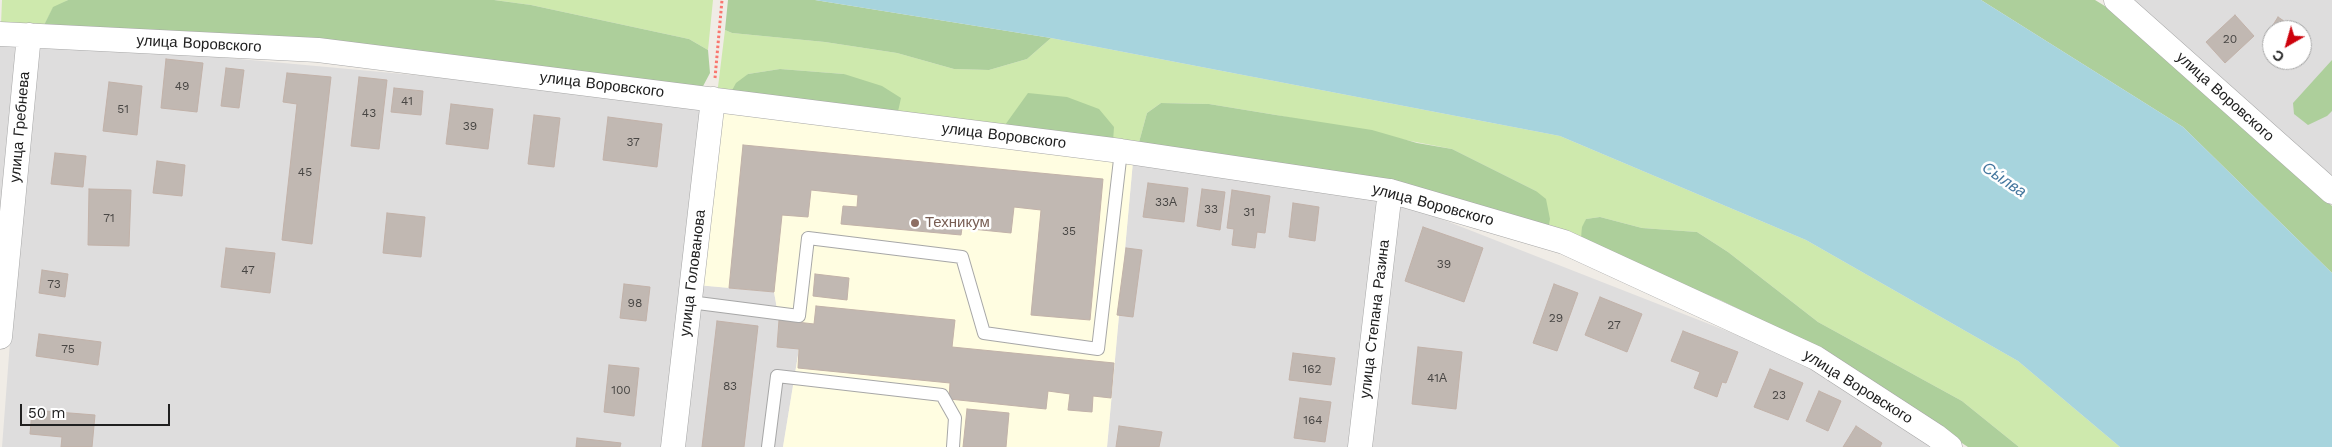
<!DOCTYPE html>
<html>
<head>
<meta charset="utf-8">
<style>
  body { margin:0 }
  #map { position:relative; width:2332px; height:447px; overflow:hidden; background:#f0ece6; font-family:"Work Sans",sans-serif }
  canvas { display:block }
  .north { position:absolute; left:2262px; top:20px; width:50px; height:50px; box-sizing:border-box; background:#fff; border:1px solid #a6a6a6; border-radius:50%; rotate:218deg; font-size:14px; font-weight:700; line-height:20px; text-align:center; color:#202020 }
  .north::after { content:''; display:block; margin:auto; width:18px; height:22px; background:#cd020c; clip-path:polygon(50% 0,100% 100%,50% 72%,0 100%) }
  .scale { position:absolute; left:20px; top:404px; width:150px; height:22px; box-sizing:border-box; border:2px solid #202020; border-top:0; padding-left:6px; font-size:15px; line-height:18px; white-space:nowrap; color:#202020; -webkit-text-stroke:4px #fff; paint-order:stroke }
</style>
</head>
<body>
<div id="map">
<canvas width="2332" height="447"></canvas>
<div class="north">С</div>
<div class="scale">50 m</div>
</div>
<script>
const ctx = document.querySelector('canvas').getContext('2d');
ctx.lineJoin = 'round';
function fillPath(path, color) { ctx.fillStyle = color; ctx.fill(path, 'evenodd'); }
const shape = rows => new Path2D(rows.map(r => 'M' + r).join(''));
function strokePath(path, color, width, dash) { ctx.strokeStyle = color; ctx.lineWidth = width; ctx.lineCap = dash ? 'butt' : 'round'; ctx.setLineDash(dash || []); ctx.stroke(path); }
function label(font, color, halo, rows, align = 'center') {
  ctx.font = font + ' "Work Sans",sans-serif'; ctx.lineWidth = 5; ctx.setLineDash([]); ctx.textBaseline = 'middle'; ctx.strokeStyle = halo; ctx.fillStyle = color; for (const [text, x, y, turn = 0] of rows) {
    ctx.save(); ctx.translate(x, y); ctx.rotate((+turn || 0) * Math.PI / 180); ctx.textAlign = isNaN(turn) ? turn : align; if (halo) ctx.strokeText(text, 0, 0); ctx.fillText(text, 0, 0); ctx.restore();
  }
}
fillPath(shape([
  [2123,0,2332,0,2332,185],
  [2272,30,2302,30,2302,60,2272,60],
  [0,39,24,39,0,287],
  [33,40,708,102,665,447,2,447],
  [1133,161,1385,196,1354,447,1107,447],
  [1398,202,1811,364,1938,447,1367,447],
  [697,285,774,292,779,320,799,349,783,447,678,447]
]), '#dedddd');
fillPath(shape([
  [717,103,1133,161,1107,447,783,447,799,349,777,347,779,320,774,292,697,285]
]), '#fffde1');
fillPath(shape([
  [2,0,68,0,53,8,44,25,1,25],
  [494,0,713,0,708,50,689,39,531,5],
  [725,30,732,33,825,42,897,53,954,69,989,70,1027,59,1051,38,1560,136,1806,240,2018,361,2120,447,2019,447,1962,401,1818,322,1728,252,1697,232,1642,228,1600,217,1586,219,1581,237,1548,230,1536,191,1452,149,1276,115,1209,104,1161,103,1147,113,1138,146,1005,125,897,116,844,74,780,69,748,74,729,96,717,95]
]), '#cee9ad');
fillPath(shape([
  [68,0,494,0,531,5,689,39,708,50,710,73,701,90,44,25,53,7],
  [728,0,815,0,1051,38,1027,59,989,70,954,69,897,53,825,42,732,33,725,30],
  [1981,0,2095,0,2113,11,2160,46,2332,206,2332,273,2183,127],
  [2332,60,2332,111,2327,116,2308,125,2294,114,2293,103],
  [780,69,844,74,882,86,901,98,897,116,729,96,736,83,748,74],
  [1028,93,1067,97,1099,109,1114,127,1113,142,1005,125],
  [1161,103,1209,104,1276,115,1372,130,1417,143,1452,149,1536,191,1546,199,1550,219,1548,230,1138,146,1147,113],
  [1600,217,1642,228,1697,232,1728,252,1818,322,1962,401,2019,447,1968,447,1811,344,1720,300,1591,247,1581,237,1582,227,1586,219]
]), '#adcf9b');
fillPath(shape([
  [815,0,1981,0,2183,127,2332,273,2332,447,2120,447,2018,361,1806,240,1560,136,1051,38]
]), '#a7d4dd');
const building = shape([
  [2235,15,2254,36,2225,63,2206,42,2235,15],
  [2278,17,2297,30,2272,30,2272,42,2265,38,2278,17],
  [166,59,203,63,197,112,161,108,166,59],
  [226,68,244,70,239,108,221,106,226,68],
  [287,73,331,77,312,244,282,240,297,104,283,102,287,73],
  [359,77,387,80,379,149,351,146,359,77],
  [109,82,142,86,137,135,103,131,109,82],
  [394,88,423,91,421,115,391,112,394,88],
  [451,104,493,109,488,149,446,144,451,104],
  [534,115,560,118,554,167,528,164,534,115],
  [608,117,662,124,657,167,603,160,608,117],
  [743,145,1103,179,1090,320,1031,315,1041,210,1014,207,1011,233,962,228,961,235,841,224,843,206,857,207,858,195,811,190,808,217,782,215,774,292,729,288,743,145],
  [55,153,86,156,83,187,51,184,55,153],
  [157,161,185,165,182,196,153,193,157,161],
  [1148,183,1188,188,1184,222,1143,217,1148,183],
  [89,189,131,190,129,246,88,245,89,189],
  [1202,189,1225,192,1220,230,1197,226,1202,189],
  [1232,190,1270,196,1265,233,1257,232,1255,248,1232,245,1234,229,1227,228,1232,190],
  [1293,203,1319,207,1315,241,1289,237,1293,203],
  [387,213,425,217,421,257,383,253,387,213],
  [1423,227,1483,248,1464,302,1405,281,1423,227],
  [226,248,275,253,270,293,221,287,226,248],
  [1126,248,1142,250,1133,317,1117,315,1126,248],
  [42,270,68,274,65,297,39,293,42,270],
  [815,274,849,278,847,300,813,296,815,274],
  [624,284,650,287,646,321,620,318,624,284],
  [1554,284,1578,293,1557,351,1533,343,1554,284],
  [1600,297,1642,314,1627,352,1585,335,1600,297],
  [816,306,955,320,952,347,1114,363,1111,398,1093,396,1092,412,1068,410,1070,394,1048,391,1046,409,949,399,950,383,798,368,799,349,777,347,779,320,814,324,816,306],
  [717,321,758,326,744,447,702,447,717,321],
  [1683,331,1738,352,1726,383,1722,382,1717,397,1694,388,1700,372,1671,361,1683,331],
  [39,334,101,342,98,365,36,356,39,334],
  [1418,347,1462,352,1456,409,1412,404,1418,347],
  [1293,353,1335,358,1331,385,1289,380,1293,353],
  [609,365,639,368,634,416,604,412,609,365],
  [1770,369,1803,383,1788,420,1754,407,1770,369],
  [1819,391,1841,401,1828,431,1806,421,1819,391],
  [1300,398,1331,402,1325,442,1294,438,1300,398],
  [967,409,1009,413,1006,447,963,447,967,409],
  [32,410,95,415,92,447,61,447,62,437,30,434,32,410],
  [1119,426,1162,432,1159,447,1116,447,1119,426],
  [1856,426,1882,443,1880,447,1843,447,1856,426],
  [577,438,621,443,620,447,576,447,577,438]
]);
fillPath(building, '#c1b8b2');
strokePath(building, '#c2b2a9', 1);
const service = shape([
  [690,302,799,316,808,238,962,257,984,333,1098,349,1121,151],
  [768,447,777,376,942,395,955,418,953,447]
]);
const minor = shape([
  [2116,0,2332,192],
  [0,34,318,50,1121,151,1390,191,1564,242,1816,358,1936,436,1950,447],
  [0,337,29,35],
  [673,447,713,99],
  [1360,447,1390,191]
]);
strokePath(service, '#a7a7a7', 14);
strokePath(minor, '#a7a7a7', 25);
strokePath(shape([
  [715,78,722,0]
]), '#f9766f', 3, [2.5, 2.5]);
strokePath(service, '#fff', 12);
strokePath(minor, '#fff', 24);
for (const [x, y, r, color] of [
  [915,223,5,"#8d6e63"]
]) { const dot = new Path2D(); dot.arc(x, y, r, 0, 2 * Math.PI); ctx.fillStyle = color; ctx.fill(dot); strokePath(dot, '#fff', 2); }
label('12px', '#484644', null, [
  ["20",2230,39],
  ["49",182,86],
  ["41",407,101],
  ["51",123,109],
  ["43",369,113],
  ["39",470,126],
  ["37",633,142],
  ["45",305,172],
  ["33А",1166,202],
  ["33",1211,209],
  ["31",1249,212],
  ["71",109,218],
  ["35",1069,231],
  ["39",1444,264],
  ["47",248,270],
  ["73",54,284],
  ["98",635,303],
  ["29",1556,318],
  ["27",1614,325],
  ["75",68,349],
  ["162",1312,369],
  ["41А",1437,378],
  ["83",730,386],
  ["100",621,390],
  ["23",1779,395],
  ["164",1313,420]
]);
label('15px', '#202020', '#fff', [
  ["улица Воровского",199,44,3],
  ["улица Воровского",602,85,7],
  ["улица Воровского",2225,97,42],
  ["улица Гребнева",20,127,-85],
  ["улица Воровского",1004,136,7],
  ["улица Воровского",1433,205,15],
  ["улица Голованова",693,273,-83],
  ["улица Степана Разина",1375,319,-83],
  ["улица Воровского",1858,387,32]
]);
label('15px', '#785e54', '#fff', [
  ["Техникум",925,223]
], 'left');
label('italic 16px', '#46789f', '#fff', [
  ["Сы́лва",2004,180,34]
]);
</script>
</body>
</html>
